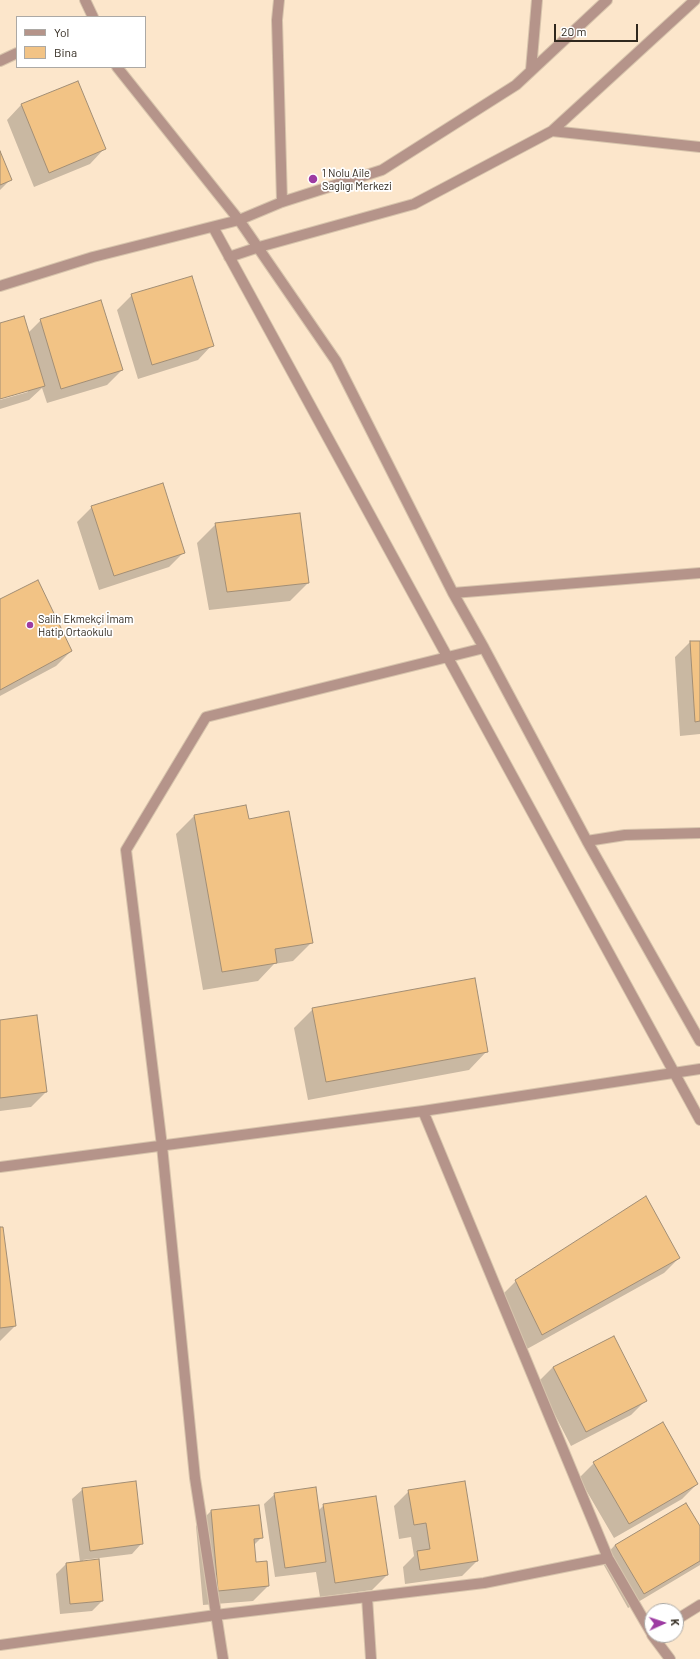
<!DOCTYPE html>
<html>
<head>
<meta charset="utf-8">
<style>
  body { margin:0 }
  #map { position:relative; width:700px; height:1659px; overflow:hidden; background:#fce6cb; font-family:Barlow,sans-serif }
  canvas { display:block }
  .legend { position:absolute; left:16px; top:16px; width:130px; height:52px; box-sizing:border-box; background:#fff; border:1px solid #aca9a5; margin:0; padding:5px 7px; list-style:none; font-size:12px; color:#30281e }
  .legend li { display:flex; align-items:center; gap:8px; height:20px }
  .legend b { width:20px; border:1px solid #aca9a5 }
  .north { position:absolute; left:644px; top:1603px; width:40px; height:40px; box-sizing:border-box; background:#fff; border:1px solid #aca9a5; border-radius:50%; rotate:87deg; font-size:11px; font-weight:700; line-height:16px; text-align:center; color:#30281e }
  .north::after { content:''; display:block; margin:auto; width:14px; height:18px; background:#9d3ba2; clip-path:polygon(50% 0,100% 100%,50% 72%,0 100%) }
  .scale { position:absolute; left:554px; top:24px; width:84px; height:18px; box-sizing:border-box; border:2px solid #30281e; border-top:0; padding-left:5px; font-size:12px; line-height:14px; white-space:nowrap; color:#30281e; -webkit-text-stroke:3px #fff; paint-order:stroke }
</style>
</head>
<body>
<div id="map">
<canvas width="700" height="1659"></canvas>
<ul class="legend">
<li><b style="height:5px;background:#b5948a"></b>Yol</li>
<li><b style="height:11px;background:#f2c385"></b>Bina</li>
</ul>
<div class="north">K</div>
<div class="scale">20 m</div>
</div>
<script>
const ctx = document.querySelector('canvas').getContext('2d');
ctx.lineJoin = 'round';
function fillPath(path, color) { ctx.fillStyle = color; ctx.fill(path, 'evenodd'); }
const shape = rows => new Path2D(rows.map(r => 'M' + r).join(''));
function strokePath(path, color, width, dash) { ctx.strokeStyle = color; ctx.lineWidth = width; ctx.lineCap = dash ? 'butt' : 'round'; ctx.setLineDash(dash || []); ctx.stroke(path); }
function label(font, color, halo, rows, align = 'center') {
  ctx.font = font + ' Barlow,sans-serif'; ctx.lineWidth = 3.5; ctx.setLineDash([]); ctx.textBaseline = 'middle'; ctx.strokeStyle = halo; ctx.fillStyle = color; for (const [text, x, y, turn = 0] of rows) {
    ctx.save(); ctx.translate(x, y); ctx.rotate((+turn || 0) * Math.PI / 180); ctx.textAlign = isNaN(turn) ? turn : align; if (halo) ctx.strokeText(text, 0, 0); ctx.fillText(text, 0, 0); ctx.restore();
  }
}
fillPath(shape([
  [77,82,104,149,90,164,34,187,7,120,21,105],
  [0,154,10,180,0,190],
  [132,295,212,345,198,360,138,379,117,310],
  [41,320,122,370,107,385,47,403,42,388,29,400,0,409,0,400,28,392,28,390,0,398,0,324,28,333],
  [92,507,184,552,169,567,99,590,77,522],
  [216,524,308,583,290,601,209,610,197,543],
  [0,600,71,651,56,666,0,696],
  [690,642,700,642,700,734,680,736,675,657],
  [194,816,248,820,312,942,293,961,274,964,258,981,203,990,176,834],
  [313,1009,487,1051,469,1070,308,1100,294,1028],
  [0,1021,46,1092,31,1107,0,1111],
  [0,1228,15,1326,0,1341],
  [679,1258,664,1273,527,1349,501,1296,516,1281],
  [613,1337,645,1401,631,1415,571,1446,538,1382,553,1367],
  [594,1463,697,1484,682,1499,614,1538,579,1478],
  [83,1489,142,1543,132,1554,83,1560,102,1601,92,1611,60,1614,56,1574,66,1564,80,1562,72,1499],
  [409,1491,477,1561,462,1576,405,1584,403,1567,414,1556,411,1537,399,1539,394,1506],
  [275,1494,319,1510,324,1505,387,1575,372,1590,320,1597,316,1572,275,1577,264,1504],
  [258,1506,261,1538,253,1546,255,1563,268,1586,253,1601,203,1605,196,1526,211,1511],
  [700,1528,700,1565,628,1608,601,1560,615,1545]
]), '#0003');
const building = shape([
  [78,81,106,149,49,173,21,104,78,81],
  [0,151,12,180,0,185,0,151],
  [192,276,214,346,152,365,131,294,192,276],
  [101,300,123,370,61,389,40,319,101,300],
  [24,316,45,386,0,399,0,323,24,316],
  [163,483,185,553,114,576,91,506,163,483],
  [300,513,309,583,227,592,215,523,300,513],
  [38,580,72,651,0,690,0,599,38,580],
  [690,641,700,641,700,721,695,722,690,641],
  [246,805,249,819,289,811,313,943,275,949,277,963,222,972,194,815,246,805],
  [475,978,488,1052,326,1082,312,1008,475,978],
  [37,1015,47,1092,0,1098,0,1020,37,1015],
  [646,1196,680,1258,542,1335,515,1280,646,1196],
  [0,1227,3,1227,16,1326,0,1328,0,1227],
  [614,1336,647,1401,586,1432,553,1367,614,1336],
  [663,1422,698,1484,629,1524,593,1462,663,1422],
  [136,1481,143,1544,90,1551,82,1488,136,1481],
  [465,1481,478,1561,420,1570,417,1551,430,1549,426,1523,414,1525,408,1490,465,1481],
  [316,1487,326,1562,285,1568,274,1493,316,1487],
  [376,1496,388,1575,335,1583,323,1504,376,1496],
  [686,1503,700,1526,700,1561,644,1594,615,1545,686,1503],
  [259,1505,263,1538,254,1539,256,1562,267,1561,269,1586,218,1591,211,1510,259,1505],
  [99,1559,103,1601,70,1604,66,1563,99,1559]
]);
fillPath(building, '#f2c385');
strokePath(building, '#a28e75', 1);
const minor = shape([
  [85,0,93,17],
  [279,0,277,20,282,202],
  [0,61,17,53],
  [117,67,239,220,336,361,453,593,484,648,587,841,700,1041],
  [531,70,537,0],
  [552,131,700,147],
  [213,227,700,1120],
  [229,257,259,247,414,204,552,131,695,0],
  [0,286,93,257,239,220,282,202,382,170,516,85,607,0],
  [453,593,700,573],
  [587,841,625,835,700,833],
  [423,1111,608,1558,652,1634],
  [0,1167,423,1111,700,1069],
  [367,1597,371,1659],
  [676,1620,700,1605],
  [652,1635,670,1659],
  [0,1645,216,1615,484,1583,608,1558],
  [223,1659,195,1478,162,1146,126,850,206,717,484,648]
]);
strokePath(minor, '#d7c4ac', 12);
strokePath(minor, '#b5948a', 10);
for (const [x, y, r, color] of [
  [313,179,5,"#9d3ba2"],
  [30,625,4,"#9d3ba2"]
]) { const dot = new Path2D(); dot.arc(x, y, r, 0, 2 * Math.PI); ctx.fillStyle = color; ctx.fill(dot); strokePath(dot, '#fff', 1.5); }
label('11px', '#30281e', '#fff', [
  ["1 Nolu Aile",322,173],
  ["Saglıgı Merkezi",322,186],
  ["Salih Ekmekçi İmam",38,619],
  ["Hatip Ortaokulu",38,632]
], 'left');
</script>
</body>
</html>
